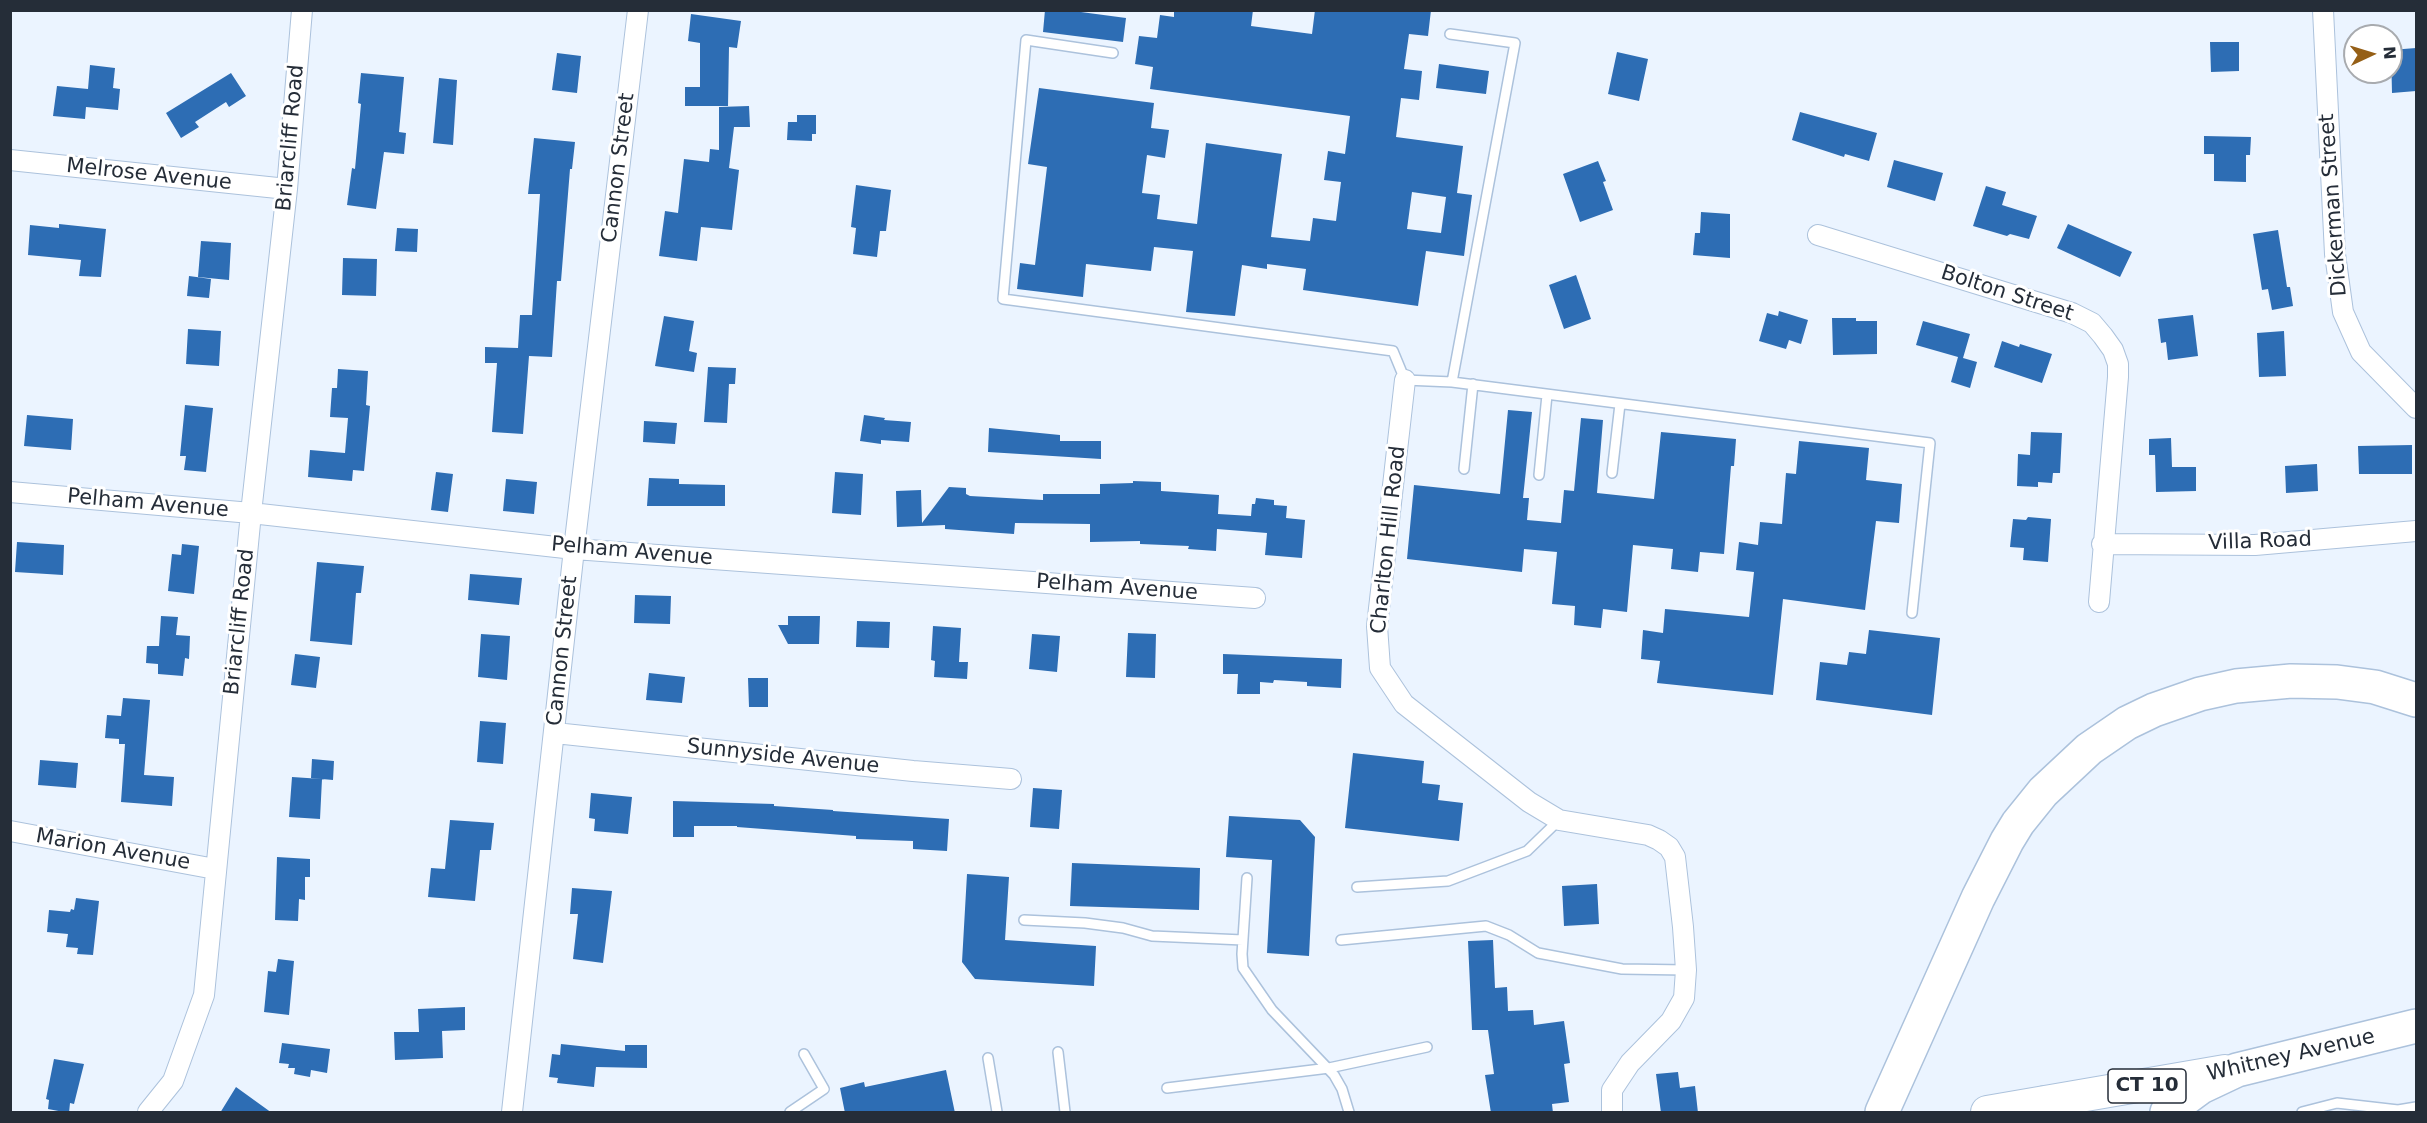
<!DOCTYPE html>
<html>
<head>
<meta charset="utf-8">
<style>
  body { margin:0 }
  #map { position:relative; width:2427px; height:1123px; overflow:hidden; background:#ebf4ff; font-family:"DejaVu Sans",sans-serif }
  canvas { display:block }
  .frame { position:absolute; inset:0; border:12px solid #252d38; pointer-events:none }
  .north { position:absolute; left:2343px; top:24px; width:60px; height:60px; box-sizing:border-box; background:#fff; border:2px solid #a8abaf; border-radius:50%; rotate:86deg; font-size:16px; font-weight:700; line-height:24px; text-align:center; color:#252d38 }
  .north::after { content:''; display:block; margin:auto; width:21px; height:27px; background:#955f16; clip-path:polygon(50% 0,100% 100%,50% 72%,0 100%) }
</style>
</head>
<body>
<div id="map">
<canvas width="2427" height="1123"></canvas>
<div class="frame"></div>
<div class="north">N</div>
</div>
<script>
const ctx = document.querySelector('canvas').getContext('2d');
ctx.lineJoin = 'round';
function fillPath(path, color) { ctx.fillStyle = color; ctx.fill(path, 'evenodd'); }
const shape = rows => new Path2D(rows.map(r => 'M' + r).join(''));
function strokePath(path, color, width, dash) { ctx.strokeStyle = color; ctx.lineWidth = width; ctx.lineCap = dash ? 'butt' : 'round'; ctx.setLineDash(dash || []); ctx.stroke(path); }
function label(font, color, halo, rows, align = 'center') {
  ctx.font = font + ' "DejaVu Sans",sans-serif'; ctx.lineWidth = 6; ctx.setLineDash([]); ctx.textBaseline = 'middle'; ctx.strokeStyle = halo; ctx.fillStyle = color; for (const [text, x, y, turn = 0] of rows) {
    ctx.save(); ctx.translate(x, y); ctx.rotate((+turn || 0) * Math.PI / 180); ctx.textAlign = isNaN(turn) ? turn : align; if (halo) ctx.strokeText(text, 0, 0); ctx.fillText(text, 0, 0); ctx.restore();
  }
}
fillPath(shape([
  [1045,10,1066,10,1126,18,1123,42,1043,32],
  [1174,10,1253,10,1251,26,1312,34,1315,10,1431,10,1428,36,1409,34,1404,69,1422,71,1419,100,1401,98,1396,137,1463,146,1457,193,1472,195,1464,256,1426,251,1418,306,1303,290,1306,269,1267,264,1267,269,1242,265,1235,316,1186,312,1193,251,1154,247,1151,271,1086,264,1083,297,1017,289,1020,263,1035,265,1047,167,1028,164,1039,88,1154,103,1151,128,1169,130,1165,158,1147,155,1142,193,1160,195,1157,219,1197,224,1206,143,1282,154,1271,237,1310,241,1313,218,1336,221,1341,182,1324,180,1328,151,1345,154,1350,116,1150,89,1153,67,1135,64,1139,36,1157,38,1160,15,1174,17],
  [1412,192,1446,197,1441,233,1407,229],
  [691,14,741,21,737,48,729,47,728,106,685,106,685,87,700,87,700,43,688,41],
  [2210,42,2239,42,2239,71,2211,72],
  [2416,48,2416,91,2392,93,2391,50],
  [1617,52,1648,59,1639,101,1608,94],
  [557,53,581,56,577,93,552,90],
  [1439,64,1489,71,1486,94,1436,88],
  [90,65,115,68,113,88,120,89,118,110,86,107,85,119,53,116,57,86,88,89],
  [231,73,246,96,229,107,226,102,195,122,199,127,181,138,166,113],
  [361,73,404,77,399,132,406,133,404,154,384,152,376,209,347,205,352,168,355,169,361,104,358,103],
  [439,78,457,80,453,145,433,143],
  [749,106,750,127,734,127,729,168,739,170,732,230,701,227,697,261,659,256,665,211,678,213,684,159,709,162,710,149,719,150,719,107],
  [1800,112,1877,133,1869,161,1845,154,1844,157,1792,140],
  [797,115,816,115,816,134,812,134,812,141,787,140,788,122,797,122],
  [2204,136,2251,137,2250,155,2246,155,2246,182,2214,181,2214,154,2204,154],
  [534,138,575,142,572,169,570,169,561,281,557,281,552,357,529,356,523,434,492,432,497,363,485,363,485,347,518,348,520,315,532,315,540,194,528,194],
  [1894,160,1943,173,1935,201,1887,187],
  [1598,161,1606,181,1603,182,1613,210,1580,222,1563,174],
  [856,185,891,190,886,231,880,231,877,257,853,254,856,228,851,227],
  [1986,186,2006,192,2002,205,2037,216,2029,239,2010,234,2007,236,1973,226],
  [1701,212,1730,214,1730,258,1693,255,1695,233,1700,233],
  [59,224,106,229,101,277,79,276,81,260,28,255,30,225,59,228],
  [2068,224,2132,252,2120,277,2057,248],
  [397,228,418,229,417,252,395,251],
  [2278,230,2287,287,2290,287,2293,306,2272,310,2268,289,2262,290,2253,234],
  [201,241,231,243,229,280,198,277],
  [343,258,377,259,376,296,342,295],
  [1576,275,1591,319,1564,329,1549,285],
  [189,276,211,279,209,298,187,296],
  [1779,311,1808,320,1801,344,1789,340,1786,349,1759,341,1767,313,1778,316],
  [2193,315,2198,356,2168,360,2166,342,2161,343,2158,319],
  [664,316,694,321,689,351,697,353,694,372,655,366],
  [1832,318,1856,318,1856,321,1877,321,1877,354,1833,355],
  [1923,321,1970,334,1963,358,1977,362,1970,388,1951,382,1958,357,1916,345],
  [188,329,221,331,219,366,186,364],
  [2284,331,2286,376,2259,377,2257,333],
  [2002,341,2019,347,2020,344,2052,354,2042,383,1994,367],
  [708,367,736,368,735,384,729,384,727,423,704,422],
  [338,369,368,371,366,405,370,406,364,471,353,470,352,481,308,477,310,450,345,453,348,418,330,417,332,388,337,388],
  [185,405,213,408,206,472,184,470,186,456,180,456],
  [1508,410,1532,412,1523,498,1529,498,1527,520,1561,523,1564,490,1574,491,1581,418,1603,420,1597,493,1654,499,1661,432,1736,439,1734,466,1731,466,1724,554,1700,552,1698,572,1671,569,1673,549,1633,545,1627,612,1603,609,1601,628,1574,625,1575,606,1552,604,1557,552,1524,549,1522,572,1407,559,1414,485,1500,494],
  [27,415,73,419,71,450,24,446],
  [864,415,885,418,884,420,911,422,909,442,881,440,881,444,860,441],
  [644,421,677,423,675,444,643,442],
  [989,428,1060,435,1060,441,1101,441,1101,459,988,452],
  [2031,432,2062,433,2060,473,2053,473,2052,483,2038,482,2038,487,2017,486,2018,454,2030,455],
  [2171,438,2172,467,2196,467,2196,491,2156,492,2155,455,2149,455,2149,439],
  [1799,441,1869,448,1866,480,1902,484,1899,523,1876,521,1865,610,1783,599,1773,695,1657,683,1660,661,1641,659,1643,630,1663,633,1665,609,1749,617,1754,572,1736,570,1739,542,1758,545,1760,522,1782,524,1786,473,1796,474],
  [2412,445,2412,474,2359,474,2358,446],
  [2317,464,2318,491,2286,493,2285,466],
  [436,472,453,474,448,512,431,510],
  [835,472,863,474,861,515,832,513],
  [649,478,679,479,679,484,725,485,725,506,647,506],
  [506,479,537,482,534,514,503,511],
  [1133,481,1161,482,1161,491,1219,495,1218,514,1251,516,1252,504,1255,504,1256,498,1274,500,1274,505,1287,506,1286,518,1305,520,1302,558,1265,555,1267,533,1217,529,1216,551,1188,549,1189,546,1140,544,1140,541,1090,542,1090,524,1015,523,1014,534,945,529,945,525,897,527,896,491,921,490,922,523,949,487,966,488,966,494,970,496,1043,500,1043,494,1100,494,1100,484,1133,483],
  [2028,517,2051,519,2048,562,2023,560,2024,548,2010,547,2013,519,2026,520],
  [17,542,64,545,63,575,15,572],
  [182,544,199,546,194,594,168,591,172,554,181,555],
  [317,562,364,566,361,593,356,593,352,645,310,641],
  [470,574,522,578,519,605,468,600],
  [635,595,671,596,670,624,634,623],
  [161,616,178,617,176,635,190,636,189,659,185,658,183,676,158,674,158,664,146,663,147,646,159,646],
  [788,616,820,616,819,644,788,644,778,625,788,625],
  [857,621,890,622,889,648,856,647],
  [933,626,961,628,959,662,968,662,967,679,934,677,935,661,931,660],
  [1869,630,1940,638,1932,715,1816,700,1820,662,1847,665,1849,652,1866,654],
  [1128,633,1156,634,1155,678,1126,677],
  [481,634,510,636,507,680,478,677],
  [1032,634,1060,636,1057,672,1029,669],
  [295,654,320,657,316,688,291,685],
  [1223,654,1342,659,1341,688,1307,686,1307,682,1274,680,1273,683,1260,682,1260,694,1237,694,1238,674,1223,674],
  [649,673,685,677,682,703,646,700],
  [748,678,768,678,768,707,749,707],
  [123,698,150,700,144,775,174,777,172,806,121,802,125,744,119,744,119,739,105,738,107,715,121,716],
  [480,721,506,723,503,764,477,762],
  [1353,753,1424,761,1422,783,1440,785,1438,800,1463,803,1459,841,1345,828],
  [312,759,334,761,333,780,311,778],
  [40,760,78,763,76,788,38,785],
  [292,777,322,779,320,819,289,817],
  [1033,788,1062,790,1059,829,1030,827],
  [591,793,632,797,628,834,594,831,595,819,589,818],
  [673,801,774,804,774,806,833,810,833,811,949,819,947,851,913,849,913,841,856,839,856,836,737,827,737,826,694,826,694,837,673,837],
  [1229,816,1300,820,1315,837,1309,956,1267,953,1272,860,1226,857],
  [450,820,494,823,491,850,480,850,475,901,428,897,431,868,445,869],
  [277,857,310,859,310,877,305,877,305,900,299,899,298,921,275,920],
  [1072,863,1200,868,1199,910,1070,906],
  [967,874,1009,877,1005,940,1096,946,1094,986,975,979,962,962],
  [1597,884,1599,924,1564,926,1562,886],
  [572,888,612,891,603,963,573,959,578,914,570,914],
  [76,898,99,901,93,955,77,954,78,948,66,947,68,934,47,932,49,910,70,912,71,909,74,910],
  [1493,940,1495,988,1507,987,1508,1011,1533,1010,1534,1025,1564,1021,1570,1063,1564,1064,1569,1102,1552,1104,1553,1113,1491,1113,1485,1075,1494,1074,1488,1030,1472,1030,1468,941],
  [278,959,294,961,289,1015,264,1012,268,971,276,972],
  [465,1007,465,1030,442,1031,443,1058,395,1060,394,1032,419,1032,418,1009],
  [282,1043,330,1049,327,1073,311,1070,310,1077,294,1074,295,1068,288,1068,289,1064,279,1063],
  [561,1044,625,1051,625,1045,647,1045,647,1068,596,1067,594,1087,557,1083,558,1078,549,1077,552,1054,560,1055],
  [54,1059,84,1064,74,1104,70,1103,69,1113,48,1109,49,1100,46,1099],
  [946,1070,955,1113,845,1113,840,1088,864,1082,865,1087],
  [1678,1072,1680,1088,1695,1086,1698,1113,1661,1113,1656,1074],
  [236,1087,272,1113,220,1113]
]), '#2d6db4');
const lane = shape([
  [1450,34,1515,43,1452,382],
  [1113,53,1026,40,1003,299,1393,351,1405,380,1452,382,1930,443,1912,613],
  [1464,469,1473,384],
  [1612,473,1620,404],
  [1539,475,1547,395],
  [1247,878,1242,954,1243,968,1272,1010,1334,1075,1342,1089,1349,1112],
  [1357,887,1448,881,1527,851,1559,820],
  [1024,920,1085,923,1123,928,1152,936,1243,940],
  [1341,940,1486,926,1509,935,1538,953,1622,969,1686,970],
  [1058,1052,1065,1112],
  [988,1058,997,1112],
  [1167,1088,1329,1068,1427,1047],
  [790,1112,824,1089,804,1054],
  [2302,1112,2337,1103,2398,1110,2416,1107]
]);
const street = shape([
  [2323,10,2335,254,2343,312,2361,352,2416,408],
  [10,160,287,189],
  [1818,235,2072,313,2092,323,2103,336,2113,350,2118,364,2118,377,2099,602],
  [1405,380,1377,626,1380,668,1404,704,1529,802,1559,820,1648,835,1659,840,1669,847,1675,857,1683,927,1686,970,1684,998,1671,1021,1630,1063,1612,1090,1612,1112],
  [10,492,251,513,574,549,1255,598],
  [2102,544,2255,545,2416,531],
  [555,733,913,771,1011,779],
  [10,831,215,869],
  [148,1112,173,1081,204,995,251,513,287,189,302,10],
  [512,1112,574,549,638,10]
]);
const primary = shape([
  [1987,1112,2225,1071]
]);
const highway = shape([
  [2045,1103,2049,1112],
  [1882,1112,1978,898,2007,841,2018,823,2043,792,2089,749,2127,723,2154,710,2200,694,2236,686,2291,681,2337,682,2375,687,2416,700],
  [2167,1112,2201,1087,2237,1070,2416,1026]
]);
strokePath(lane, '#acc2dc', 12);
strokePath(street, '#acc2dc', 22);
strokePath(primary, '#acc2dc', 34);
strokePath(highway, '#acc2dc', 36);
strokePath(lane, '#fff', 9);
strokePath(street, '#fff', 20);
strokePath(primary, '#fff', 32);
strokePath(highway, '#fff', 33);
for (const [x, y, w] of [
  [2147,1086,78]
]) { const box = new Path2D(); box.roundRect(x - w / 2, y - 17, w, 34, 4.5); ctx.fillStyle = '#fff'; ctx.fill(box); strokePath(box, '#252d38', 1.5); }
label('bold 20px', '#252d38', null, [
  ["CT 10",2147,1086]
]);
label('21px', '#252d38', '#fff', [
  ["Briarcliff Road",291,138,-85],
  ["Cannon Street",619,168,-83],
  ["Melrose Avenue",149,175,6],
  ["Dickerman Street",2334,205,-94],
  ["Bolton Street",2007,294,18],
  ["Pelham Avenue",148,504,5],
  ["Charlton Hill Road",1389,540,-84],
  ["Villa Road",2260,542,-2],
  ["Pelham Avenue",632,552,5],
  ["Pelham Avenue",1117,588,4],
  ["Briarcliff Road",240,622,-84],
  ["Cannon Street",563,651,-84],
  ["Sunnyside Avenue",783,757,6],
  ["Marion Avenue",113,850,10],
  ["Whitney Avenue",2291,1056,-13]
]);
</script>
</body>
</html>
